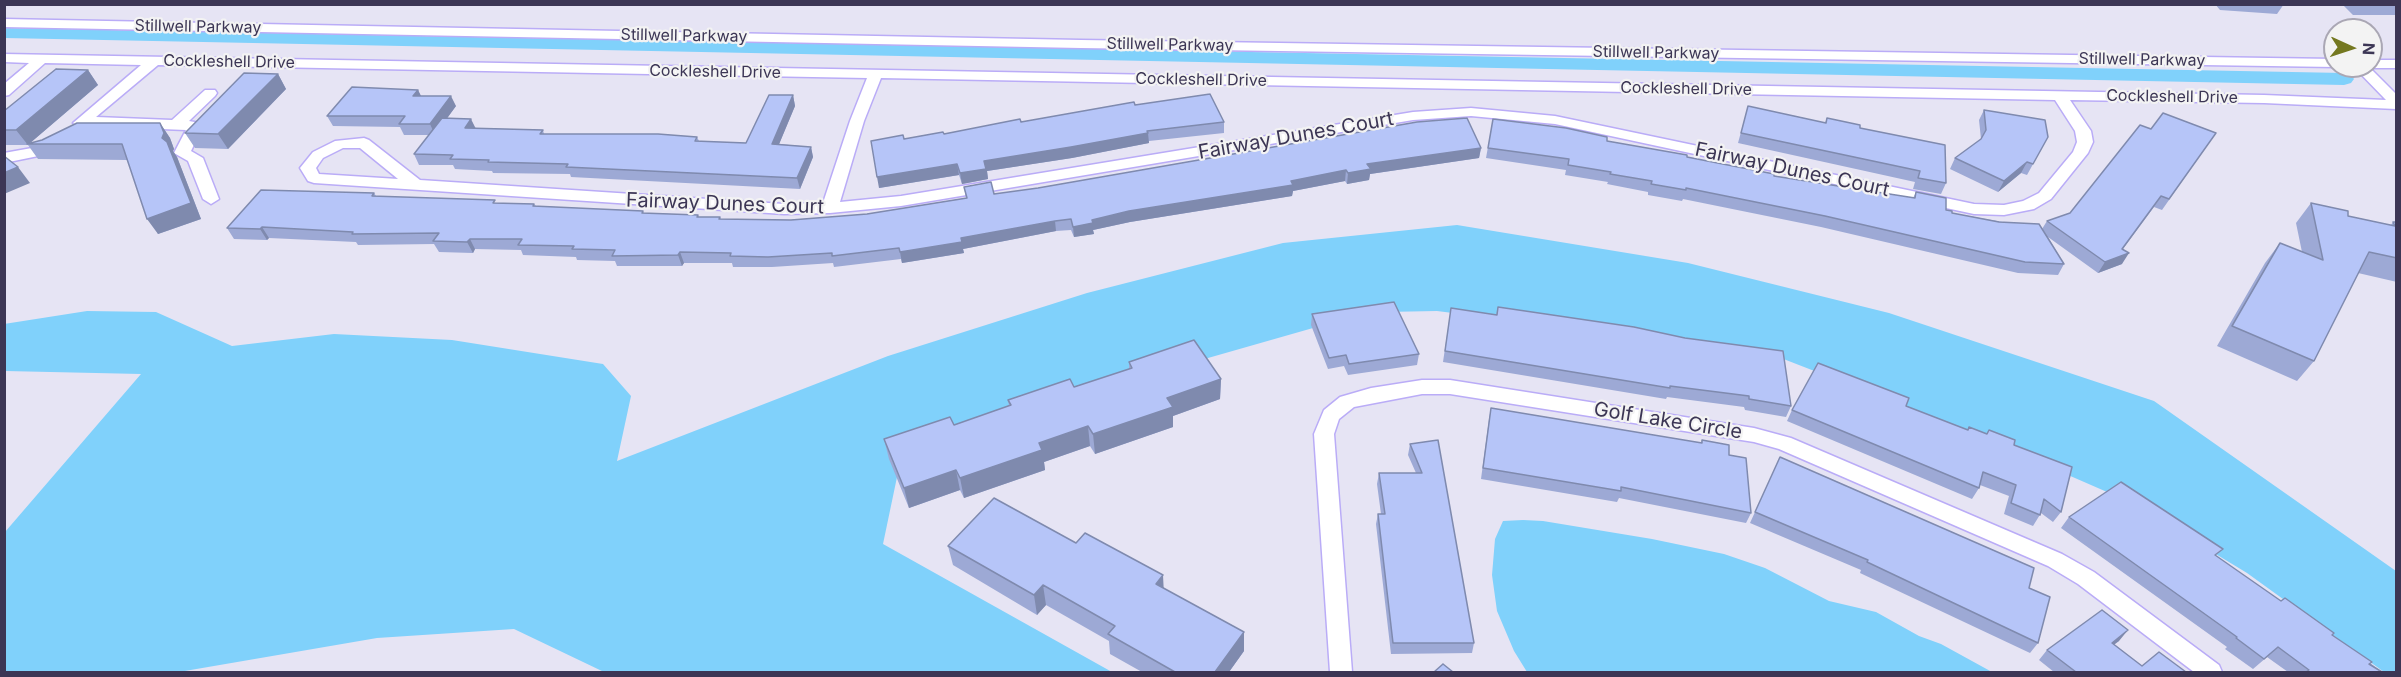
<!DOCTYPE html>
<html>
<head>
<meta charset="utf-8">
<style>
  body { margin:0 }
  #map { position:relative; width:2401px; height:677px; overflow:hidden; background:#e6e4f4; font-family:Inter,sans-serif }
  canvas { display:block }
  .frame { position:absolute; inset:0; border:6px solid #3c3655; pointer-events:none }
  .north { position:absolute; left:2323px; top:18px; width:60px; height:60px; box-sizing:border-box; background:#f3f3f3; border:2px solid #aaa7b4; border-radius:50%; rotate:93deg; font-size:16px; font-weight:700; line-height:24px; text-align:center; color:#3c3655 }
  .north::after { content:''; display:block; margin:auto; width:21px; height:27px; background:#747820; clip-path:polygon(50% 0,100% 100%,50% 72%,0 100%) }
</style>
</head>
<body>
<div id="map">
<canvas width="2401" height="677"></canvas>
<div class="frame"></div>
<div class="north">N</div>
</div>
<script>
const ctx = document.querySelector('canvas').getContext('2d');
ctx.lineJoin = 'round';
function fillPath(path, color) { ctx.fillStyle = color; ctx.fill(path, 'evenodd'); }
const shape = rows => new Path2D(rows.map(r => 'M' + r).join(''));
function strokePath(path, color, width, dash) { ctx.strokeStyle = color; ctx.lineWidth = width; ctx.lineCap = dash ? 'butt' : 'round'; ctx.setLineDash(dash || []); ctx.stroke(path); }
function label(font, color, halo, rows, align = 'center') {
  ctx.font = font + ' Inter,sans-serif'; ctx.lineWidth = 4.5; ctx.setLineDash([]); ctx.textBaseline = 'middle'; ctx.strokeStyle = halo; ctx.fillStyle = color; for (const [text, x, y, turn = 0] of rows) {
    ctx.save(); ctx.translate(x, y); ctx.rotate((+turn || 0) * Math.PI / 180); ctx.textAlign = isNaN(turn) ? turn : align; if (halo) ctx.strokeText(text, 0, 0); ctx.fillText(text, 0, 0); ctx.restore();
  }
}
fillPath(shape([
  [1457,225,1688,263,1889,313,2154,401,2396,571,2396,672,2384,672,2247,573,2130,502,1951,424,1768,353,1437,311,1384,312,1334,322,1166,370,901,458,883,544,1112,672,604,672,514,629,377,638,179,672,5,672,5,532,141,374,5,371,4,324,87,311,156,312,232,346,334,334,452,340,603,364,631,396,617,461,888,356,1087,293,1283,243],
  [1523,520,1543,521,1652,539,1724,554,1765,568,1829,601,1876,612,1919,636,1941,644,1992,672,1527,672,1514,651,1497,611,1492,575,1495,539,1503,521]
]), '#80d1fb');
fillPath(shape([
  [4,28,2344,73,2351,75,2354,79,2351,83,2344,85,4,38,4,28]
]), '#80d1fb');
const street = shape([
  [4,19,1081,40,2335,59,2335,66,2340,66,2335,67,1081,48,4,27,4,19],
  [4,54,2264,95,2386,100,2353,66,2371,66,2371,60,2396,60,2396,68,2370,68,2396,94,2396,109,2264,103,2070,100,2091,131,2093,142,2088,153,2051,199,2034,209,2004,215,1974,214,1555,124,1471,116,1413,120,901,206,830,213,784,214,314,183,308,181,300,168,313,152,335,141,364,138,369,140,420,180,784,204,823,203,850,121,867,78,158,65,96,117,172,120,205,90,215,90,217,93,215,96,189,121,200,123,203,126,191,151,203,158,219,199,211,204,203,199,188,161,174,153,186,130,86,126,80,127,73,123,141,65,45,63,9,95,4,96,4,84,29,63,4,62,4,54],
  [881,78,2055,100,2075,131,2077,142,2073,152,2039,193,2023,201,2004,205,1974,204,1555,116,1471,108,1413,112,901,196,840,202,864,121,881,78],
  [343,148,360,148,398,179,319,174,316,168,323,158,343,148],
  [54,140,62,145,53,153,4,163,4,153,43,146,54,140],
  [1422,380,1450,380,1754,428,1791,438,2062,554,2094,572,2219,665,2222,672,2194,672,2078,584,2048,566,1779,449,1754,442,1450,394,1422,394,1354,407,1339,419,1334,434,1352,672,1330,672,1314,434,1324,410,1340,397,1371,388,1422,380]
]);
strokePath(street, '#baacf7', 3);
fillPath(street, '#fff');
fillPath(shape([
  [2215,4,2284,4,2277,14,2220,10],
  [2342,4,2397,4,2397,15,2353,15],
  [88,70,98,85,30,143,160,123,170,138,174,149,173,151,177,157,201,219,158,234,127,160,38,159,28,145,4,145,4,111],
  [278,74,286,89,228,149,195,148,185,133],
  [418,90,421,96,456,106,447,118,476,128,543,130,544,134,697,137,699,141,746,143,793,95,795,106,779,144,811,147,813,157,800,189,571,177,570,174,493,173,492,171,455,169,453,165,419,165,414,154,429,135,404,135,400,127,333,126,327,116],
  [1135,105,1224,122,1224,133,1149,141,1149,143,1072,158,987,171,988,179,962,184,959,175,879,188,904,139,944,134],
  [1748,106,1825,123,1827,118,1860,128,1946,183,1941,194,1913,189,1915,182,1738,143],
  [1984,110,2048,137,2027,175,2021,173,1998,192,1950,169,1955,158,1981,139,1979,120],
  [1493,119,1607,141,1774,176,1913,198,1916,192,1952,213,2042,229,2047,221,2070,213,2151,129,2209,143,2162,210,2154,207,2123,249,2122,264,2098,273,2048,237,2064,264,2058,275,2018,273,1821,227,1683,199,1682,201,1648,195,1648,192,1607,184,1608,182,1565,175,1566,170,1486,158],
  [1481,148,1479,158,1370,174,1369,180,1347,184,1345,181,1293,191,1292,196,1130,222,1093,230,1094,234,1074,237,1071,230,1056,231,963,249,964,253,902,263,901,259,834,267,833,263,772,267,733,267,732,263,684,263,682,266,617,266,615,261,577,260,576,257,523,255,521,250,475,249,473,253,439,252,434,244,358,245,356,242,269,238,267,240,234,239,227,228,374,193,376,196,497,203,534,204,536,206,643,211,644,213,698,215,699,217,720,217,721,219,791,220,867,214,966,198,964,187,994,194],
  [2311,203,2348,216,2391,225,2393,222,2397,222,2397,282,2358,273,2314,361,2297,381,2217,346,2265,263,2280,243,2302,252,2296,223],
  [1498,307,1791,406,1786,417,1745,410,1744,407,1667,397,1666,399,1443,362,1451,308,1496,315],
  [1312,314,1419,354,1417,365,1348,375,1344,366,1328,369,1311,325],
  [1129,362,1221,379,1220,399,1173,416,1173,427,1095,454,1090,446,1044,462,1045,470,964,498,960,490,909,508,889,459,884,439,954,425,1009,406,1008,400,1074,387,1129,369],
  [1906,406,1968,430,1969,427,1986,434,1989,430,2014,445,2061,512,2053,522,2041,513,2033,526,2004,514,2009,496,1980,485,1979,488,1972,499,1787,421,1792,410],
  [1491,408,1701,443,1702,440,1729,455,1751,513,1746,523,1619,498,1617,502,1481,479,1489,419],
  [1438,440,1474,643,1472,653,1391,654,1376,524,1378,514,1381,514,1377,484,1379,473,1416,473,1408,455,1410,444],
  [1780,457,2029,588,2038,643,2030,653,1860,573,1861,570,1750,523],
  [2069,517,2216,556,2281,601,2333,635,2382,672,2288,672,2267,657,2253,669,2225,649,2227,647,2061,528],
  [1076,543,1164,588,1244,651,1229,672,1142,672,1110,654,1109,641,1046,605,1037,615,953,565,948,546],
  [2119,641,2114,644,2142,666,2186,672,2054,672,2039,660,2047,650]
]), '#9da9d5');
fillPath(shape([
  [88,70,98,85,29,144,27,144,28,145,16,130],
  [278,74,286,89,228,149,218,134],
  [418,90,423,100,413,96],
  [793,95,795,106,775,154,772,144],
  [451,96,456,106,435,135,430,124],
  [471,119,476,129,465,128],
  [160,123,170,138,174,149,173,151,177,157,201,219,158,234,147,219],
  [1148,133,1149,143,1072,158,987,171,988,179,962,184,960,173,984,161],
  [811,147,813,157,800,189,797,178],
  [1481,148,1479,158,1370,174,1369,180,1347,184,1348,173,1367,164],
  [2027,162,2021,173,1998,192,2004,181],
  [957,164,959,175,879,188,877,177],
  [18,167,30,183,4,194,4,173],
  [1346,170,1345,181,1293,191,1292,196,1130,222,1093,230,1094,234,1074,237,1073,227,1092,220,1129,211],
  [2161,196,2116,258,2129,253,2122,264,2098,273,2105,262,2122,249],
  [1055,221,1056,231,963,249,964,253,902,263,900,252,961,238],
  [262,227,269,238,267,240,260,229],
  [470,239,475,249,473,253,467,242],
  [680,252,684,263,682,266,678,255],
  [1221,379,1220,399,1173,416,1173,427,1095,454,1093,434,1167,398],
  [1088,426,1090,446,1044,462,1045,470,964,498,960,478,1039,443],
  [956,470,960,490,909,508,904,488],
  [1163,575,1164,595,1156,584],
  [1043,585,1046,605,1037,615,1034,595],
  [2128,630,2119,641,2103,653,2112,643],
  [1244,632,1244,651,1229,672,1215,672]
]), '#7f8aae');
const building = shape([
  [56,69,88,70,16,130,4,130,4,111,56,69],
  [244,73,278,74,218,134,185,133,244,73],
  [352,87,418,90,413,96,451,96,430,124,399,124,405,116,327,116,352,87],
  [1210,94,1224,122,1147,131,1148,133,1071,147,984,161,986,169,960,173,957,164,877,177,871,141,903,135,904,139,943,132,944,134,1020,119,1021,122,1134,102,1135,105,1210,94],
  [769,95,793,95,772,144,811,147,797,178,566,167,568,164,488,162,489,160,450,159,453,155,414,154,442,118,471,119,465,128,543,130,540,134,658,134,697,137,695,141,746,143,769,95],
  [1748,106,1826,123,1827,118,1860,125,1860,128,1945,145,1946,183,1918,178,1920,171,1741,133,1748,106],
  [1984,110,2045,120,2048,137,2033,164,2027,162,2004,181,1955,158,1981,139,1986,130,1984,110],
  [2163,113,2216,133,2169,199,2161,196,2122,249,2129,253,2105,262,2047,221,2070,213,2140,125,2151,129,2163,113],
  [1467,118,1481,148,1367,164,1371,169,1348,173,1346,170,1291,181,1293,185,1129,211,1092,220,1093,223,1073,227,1071,219,1055,221,961,238,962,242,900,252,899,248,832,256,832,253,768,257,730,256,731,253,680,252,678,255,612,256,615,250,572,249,574,246,518,245,522,239,470,239,467,242,433,241,439,233,352,234,353,232,262,227,260,229,227,228,261,190,374,193,372,196,495,200,493,203,534,204,533,206,643,211,642,213,698,215,697,217,720,217,719,219,791,220,867,214,967,198,964,187,991,182,994,194,1038,188,1417,122,1467,118],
  [1493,119,1566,128,1607,137,1607,141,1687,155,1687,157,1774,174,1774,176,1915,198,1916,192,1946,198,1946,210,1952,211,1952,213,1999,222,2039,224,2064,264,2025,262,1825,216,1686,188,1686,190,1651,184,1652,181,1610,174,1611,172,1568,165,1569,159,1488,148,1493,119],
  [77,123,160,123,164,133,162,138,167,142,191,203,147,219,122,144,27,144,42,140,77,123],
  [4,156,18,167,4,173,4,156],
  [2311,203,2348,211,2348,216,2395,226,2393,222,2397,222,2397,258,2369,252,2314,361,2232,326,2280,243,2323,260,2311,203],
  [1394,302,1419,354,1349,364,1346,355,1329,358,1312,314,1394,302],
  [1498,307,1634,327,1685,338,1783,351,1791,406,1749,399,1749,396,1670,386,1670,388,1445,351,1451,308,1497,315,1498,307],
  [1194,340,1221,379,1167,398,1173,407,1093,434,1088,426,1039,443,1042,450,960,478,956,470,904,488,884,439,950,417,954,425,1011,405,1008,400,1070,379,1074,387,1132,368,1129,362,1194,340],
  [1818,363,1909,398,1906,406,1968,430,1969,427,1987,434,1989,430,2015,440,2014,445,2072,467,2061,512,2044,499,2040,515,2011,503,2016,485,1983,472,1979,488,1792,410,1818,363],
  [1491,408,1702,443,1702,440,1729,445,1729,455,1746,458,1751,513,1621,487,1621,491,1483,468,1491,408],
  [1438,440,1474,643,1393,643,1378,514,1385,514,1379,473,1422,473,1410,444,1438,440],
  [1780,457,2034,568,2029,588,2050,597,2038,643,1867,562,1868,560,1755,512,1780,457],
  [2121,482,2223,549,2215,555,2281,601,2285,598,2334,633,2332,635,2372,662,2369,664,2382,672,2306,672,2309,670,2278,647,2264,659,2236,638,2237,637,2069,517,2121,482],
  [994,498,1076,543,1085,533,1163,575,1156,584,1244,632,1215,672,1175,672,1108,634,1115,626,1043,585,1034,595,948,546,994,498],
  [2102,610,2128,630,2112,643,2142,666,2159,652,2186,672,2076,672,2047,650,2102,610],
  [1443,664,1453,672,1434,672,1443,664]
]);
fillPath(building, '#b6c5f8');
strokePath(building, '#7f8aae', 1.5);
label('16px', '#3c3655', '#f3f3f3', [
  ["Stillwell Parkway",198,27,1],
  ["Stillwell Parkway",684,36,1],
  ["Stillwell Parkway",1170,45,1],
  ["Stillwell Parkway",1656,53,1],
  ["Stillwell Parkway",2142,60,1],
  ["Cockleshell Drive",229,62,1],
  ["Cockleshell Drive",715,72,1],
  ["Cockleshell Drive",1201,80,1],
  ["Cockleshell Drive",1686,89,1],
  ["Cockleshell Drive",2172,97,1]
]);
label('20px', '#3c3655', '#f3f3f3', [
  ["Fairway Dunes Court",1296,136,-10],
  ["Fairway Dunes Court",1792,170,12],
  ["Fairway Dunes Court",725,204,2],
  ["Golf Lake Circle",1668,421,9]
]);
</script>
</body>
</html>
